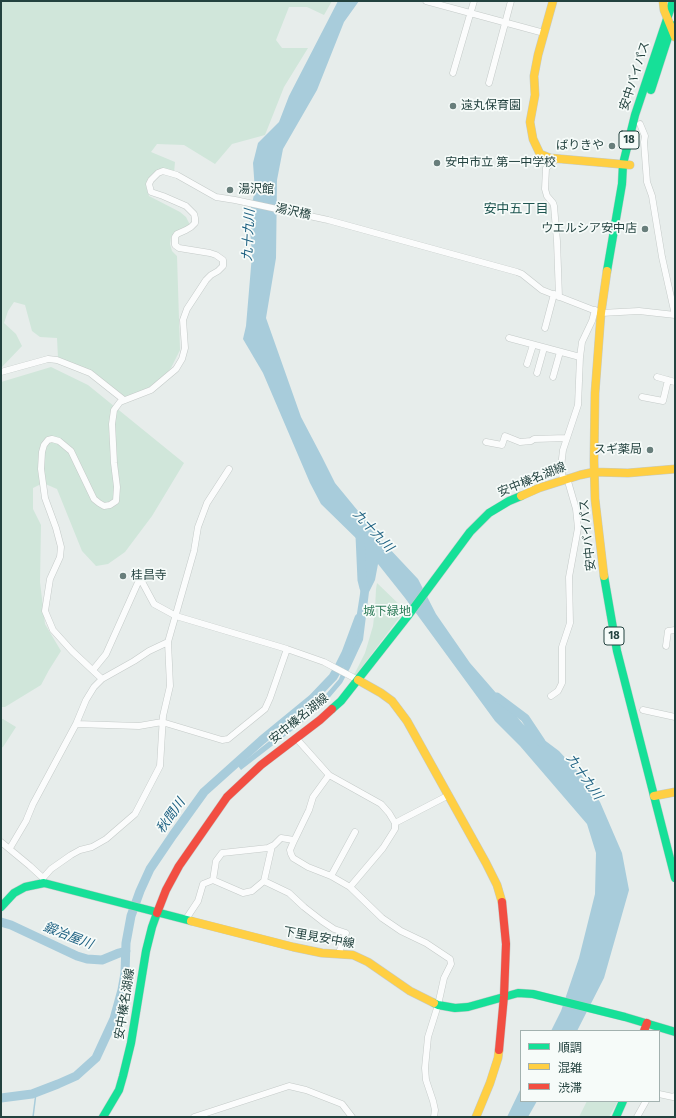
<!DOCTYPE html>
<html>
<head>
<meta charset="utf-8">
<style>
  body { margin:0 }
  #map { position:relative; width:676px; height:1118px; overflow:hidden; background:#e7edeb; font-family:"Fira Sans","Noto Sans JP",sans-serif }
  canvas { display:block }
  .frame { position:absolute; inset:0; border:2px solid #23423f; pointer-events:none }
  .legend { position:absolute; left:520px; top:1030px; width:140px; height:72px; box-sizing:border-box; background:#f6fbf9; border:1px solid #a2b1af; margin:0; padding:5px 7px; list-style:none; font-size:12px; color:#23423f }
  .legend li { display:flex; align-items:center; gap:8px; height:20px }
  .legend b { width:20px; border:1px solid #a2b1af }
</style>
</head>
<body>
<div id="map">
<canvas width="676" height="1118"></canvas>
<div class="frame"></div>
<ul class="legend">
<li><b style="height:5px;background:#16e098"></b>順調</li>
<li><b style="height:5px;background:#ffcf43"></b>混雑</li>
<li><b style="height:5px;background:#f24e42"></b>渋滞</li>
</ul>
</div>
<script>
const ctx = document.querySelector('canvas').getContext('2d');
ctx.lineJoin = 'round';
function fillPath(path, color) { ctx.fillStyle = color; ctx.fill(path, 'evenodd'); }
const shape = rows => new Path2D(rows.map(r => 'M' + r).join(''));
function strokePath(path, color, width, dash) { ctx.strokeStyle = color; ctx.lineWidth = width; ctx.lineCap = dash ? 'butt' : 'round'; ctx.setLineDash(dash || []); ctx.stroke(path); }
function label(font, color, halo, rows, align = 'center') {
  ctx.font = font + ' "Fira Sans","Noto Sans JP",sans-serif'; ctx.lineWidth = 3.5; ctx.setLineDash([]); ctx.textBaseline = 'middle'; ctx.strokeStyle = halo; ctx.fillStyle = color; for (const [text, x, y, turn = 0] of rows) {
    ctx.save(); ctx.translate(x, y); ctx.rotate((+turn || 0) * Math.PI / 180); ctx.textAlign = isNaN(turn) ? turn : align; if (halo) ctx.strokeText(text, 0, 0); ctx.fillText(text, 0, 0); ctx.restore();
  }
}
fillPath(shape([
  [1,1,332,1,324,15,307,7,289,7,276,40,282,48,308,48,284,87,265,135,232,144,215,164,184,145,157,144,151,152,175,162,174,173,159,170,151,175,146,186,149,196,180,212,186,217,190,225,176,233,171,237,170,244,172,251,177,256,180,350,171,368,159,382,142,394,127,398,119,396,86,373,58,358,57,338,40,337,32,331,25,305,14,302,8,311,4,323,16,334,22,346,1,368],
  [51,367,88,385,184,463,152,516,125,552,108,564,96,566,82,551,57,489,43,483,33,488,33,509,41,525,40,582,45,624,61,651,49,670,41,685,5,707,1,707,1,382],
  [377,583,405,610,355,676,352,675,355,673,365,653,373,626,375,609,376,589],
  [1,719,3,719,16,727,3,747,1,748],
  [587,1101,618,1101,609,1117,579,1117]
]), '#d0e6da');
fillPath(shape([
  [338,1,359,1,344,22,317,90,283,149,277,180,276,258,266,318,301,417,322,457,335,483,386,545,418,579,436,614,470,663,523,724,559,751,581,775,600,802,622,853,629,890,604,978,577,1031,551,1031,561,1011,579,958,595,894,596,853,587,824,520,746,495,721,405,598,378,564,375,580,369,592,363,640,350,668,342,683,325,703,298,726,241,770,238,766,321,700,339,679,352,645,360,594,364,546,321,504,310,483,263,373,243,339,246,326,252,255,249,215,255,191,253,163,258,143,279,122,289,96],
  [521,1088,521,1101,537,1101,528,1117,507,1117]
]), '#a8ccdb');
strokePath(shape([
  [33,1117,36,1093]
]), '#a8ccdb', 1.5);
strokePath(shape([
  [360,536,362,580,364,588],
  [497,697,525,718,541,742],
  [1,922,11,925,77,956,87,959,102,960,119,953,126,951],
  [1,1098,32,1094,58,1084,76,1076,96,1058,114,1019,122,990,125,973,126,943,131,916,140,891,150,869,173,835,204,792,262,740,312,699,333,677,340,665,346,653,359,618]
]), '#a8ccdb', 9);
const street = shape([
  [426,1,544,33],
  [453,73,474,1],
  [489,83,511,1],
  [640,124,645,136,644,142,647,182,652,196,662,257,675,315],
  [554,158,554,161,546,168,545,189,547,196,553,203,554,206,557,241,559,297],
  [545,328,554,294],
  [509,338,580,357],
  [527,364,533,345],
  [1,372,48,359,57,360,90,373,124,400],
  [537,373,544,348],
  [553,377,560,352],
  [657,377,675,382],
  [642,397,663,401,668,380],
  [486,442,502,445,505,436,520,442,531,441,534,439,566,438],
  [563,480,561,467,563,450,578,405,580,357,582,342,592,321,595,310],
  [140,578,154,604,176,616,287,649,324,662,358,680],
  [666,646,668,631,675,630],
  [93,670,106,654,140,578],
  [102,679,72,651,53,630,45,611,50,579,60,557,61,547,56,528,45,498,41,469,42,452,44,445,48,440,52,439,59,441,71,451,94,499,99,503,104,506,110,505,116,501,117,487,114,463,112,424,114,410,120,402,151,390,176,369,182,359,185,348,183,320,187,309,206,280,211,275,218,271,223,266,223,260,216,255,210,253,179,248,175,245,175,237,177,234,186,230,191,227,195,223,195,218,194,214,186,206,163,196,151,192,149,184,151,180,158,173,163,171,177,175,216,197,235,200,328,220,517,272,522,274,542,290,601,313,639,311,675,315],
  [551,696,558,691,562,683,562,647,570,623,569,577,578,528,576,509,567,478],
  [643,710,675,717],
  [76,724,139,726,162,722,222,740,228,739,265,709,270,698,287,649],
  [296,738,329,775,381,804,389,813,395,823,395,829,383,848,350,887],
  [329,775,313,797,309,810,293,843,290,850,291,854,293,858,308,867,331,876,350,887,382,918,401,931,426,943,450,959,451,964,444,978,438,1005,428,1037,425,1068,426,1080,433,1101,435,1110,434,1117],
  [395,823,449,795],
  [1,842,30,866,43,878,43,882],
  [10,848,26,821,33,804,76,724,86,700,94,687,102,679,134,661,149,651,168,642],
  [331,876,355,832],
  [43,878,51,869,71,855,80,850,92,847,106,839,135,814,160,766,163,716,170,686,168,642,194,551,198,527,207,503,229,469],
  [213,880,216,861,222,853,268,848,274,845,281,838,294,840],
  [264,881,272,846],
  [186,919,198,901,203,884,213,880,243,893,252,891,264,881,289,893,304,907,322,921,334,929,346,933,339,953],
  [659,1094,673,1097,675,1096],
  [194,1117,289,1086,306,1090,342,1104,352,1117],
  [637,1117,646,1101]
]);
const fast = shape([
  [651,90,672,25],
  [607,271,622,184,623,164,635,115,673,1],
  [604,576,617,651,675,878],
  [332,709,341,701,407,617,470,532,489,513,509,501,521,496],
  [1,907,14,893,25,887,44,883,191,921],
  [434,1003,438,1005,455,1008,468,1007,518,993,533,994,625,1017,675,1032],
  [103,1117,119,1090,123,1076,131,1043,146,951,152,927,157,913],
  [616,1117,623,1101]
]);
const slow = shape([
  [553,1,538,55,534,76,535,95,530,122,533,139,540,154,550,158,630,165],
  [663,1,664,10,675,37],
  [521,496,539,488,580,475,594,472,628,473,675,469],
  [604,576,595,499,594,461,595,393,601,313,607,271],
  [358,680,381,693,392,701,407,721,486,863,497,885,502,902],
  [654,796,675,792],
  [191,921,293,947,322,953,353,955,368,962,410,991,434,1003],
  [476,1117,490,1083,498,1058,499,1050]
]);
const jam = shape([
  [157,913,166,890,179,866,227,797,261,765,320,720,332,709],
  [644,1031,647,1023],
  [499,1050,504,996,506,944,502,902]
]);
strokePath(street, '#c4cac8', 7);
strokePath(fast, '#c3cac9', 9);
strokePath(slow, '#c3cac9', 9);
strokePath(jam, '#c3cac9', 9);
strokePath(street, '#fbfcfc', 6);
strokePath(fast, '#16e098', 8);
strokePath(slow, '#ffcf43', 8);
strokePath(jam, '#f24e42', 8);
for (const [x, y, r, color] of [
  [453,106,4,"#687e7b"],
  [612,146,4,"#687e7b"],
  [437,163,4,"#687e7b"],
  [230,190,4,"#687e7b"],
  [645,229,4,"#687e7b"],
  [650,450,4,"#687e7b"],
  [123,576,4,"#687e7b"]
]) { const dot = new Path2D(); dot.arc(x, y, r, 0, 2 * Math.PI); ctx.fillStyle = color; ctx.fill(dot); strokePath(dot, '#f6fbf9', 1.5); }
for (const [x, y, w] of [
  [629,140,20],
  [614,636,20]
]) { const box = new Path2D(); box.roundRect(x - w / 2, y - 9, w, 18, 3); ctx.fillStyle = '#f6fbf9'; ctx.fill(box); strokePath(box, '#23423f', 1); }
label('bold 11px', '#23423f', null, [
  ["18",629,140],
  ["18",614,636]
]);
label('12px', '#23423f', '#f6fbf9', [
  ["安中バイパス",635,76,-72],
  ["湯沢橋",293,212,12],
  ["安中榛名湖線",532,480,-22],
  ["安中バイパス",588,535,-96],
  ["安中榛名湖線",299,719,-39],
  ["下里見安中線",319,938,10],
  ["安中榛名湖線",125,1004,-81]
]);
label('12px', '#23423f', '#f6fbf9', [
  ["遠丸保育園",461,106],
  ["ばりきや",604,146,"right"],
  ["安中市立 第一中学校",445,163],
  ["湯沢館",238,190],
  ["ウエルシア安中店",637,229,"right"],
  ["スギ薬局",642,450,"right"],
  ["桂昌寺",131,576]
], 'left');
label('12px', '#2c7a57', '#f6fbf9', [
  ["城下緑地",387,612]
]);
label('13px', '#1e5550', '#f6fbf9', [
  ["安中五丁目",516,209]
]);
label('italic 13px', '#1b5f80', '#f6fbf9', [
  ["九十九川",249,235,-87],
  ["九十九川",373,531,47],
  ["九十九川",584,777,55],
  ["秋間川",171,816,-55],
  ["鍛冶屋川",68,936,21]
]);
</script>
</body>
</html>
